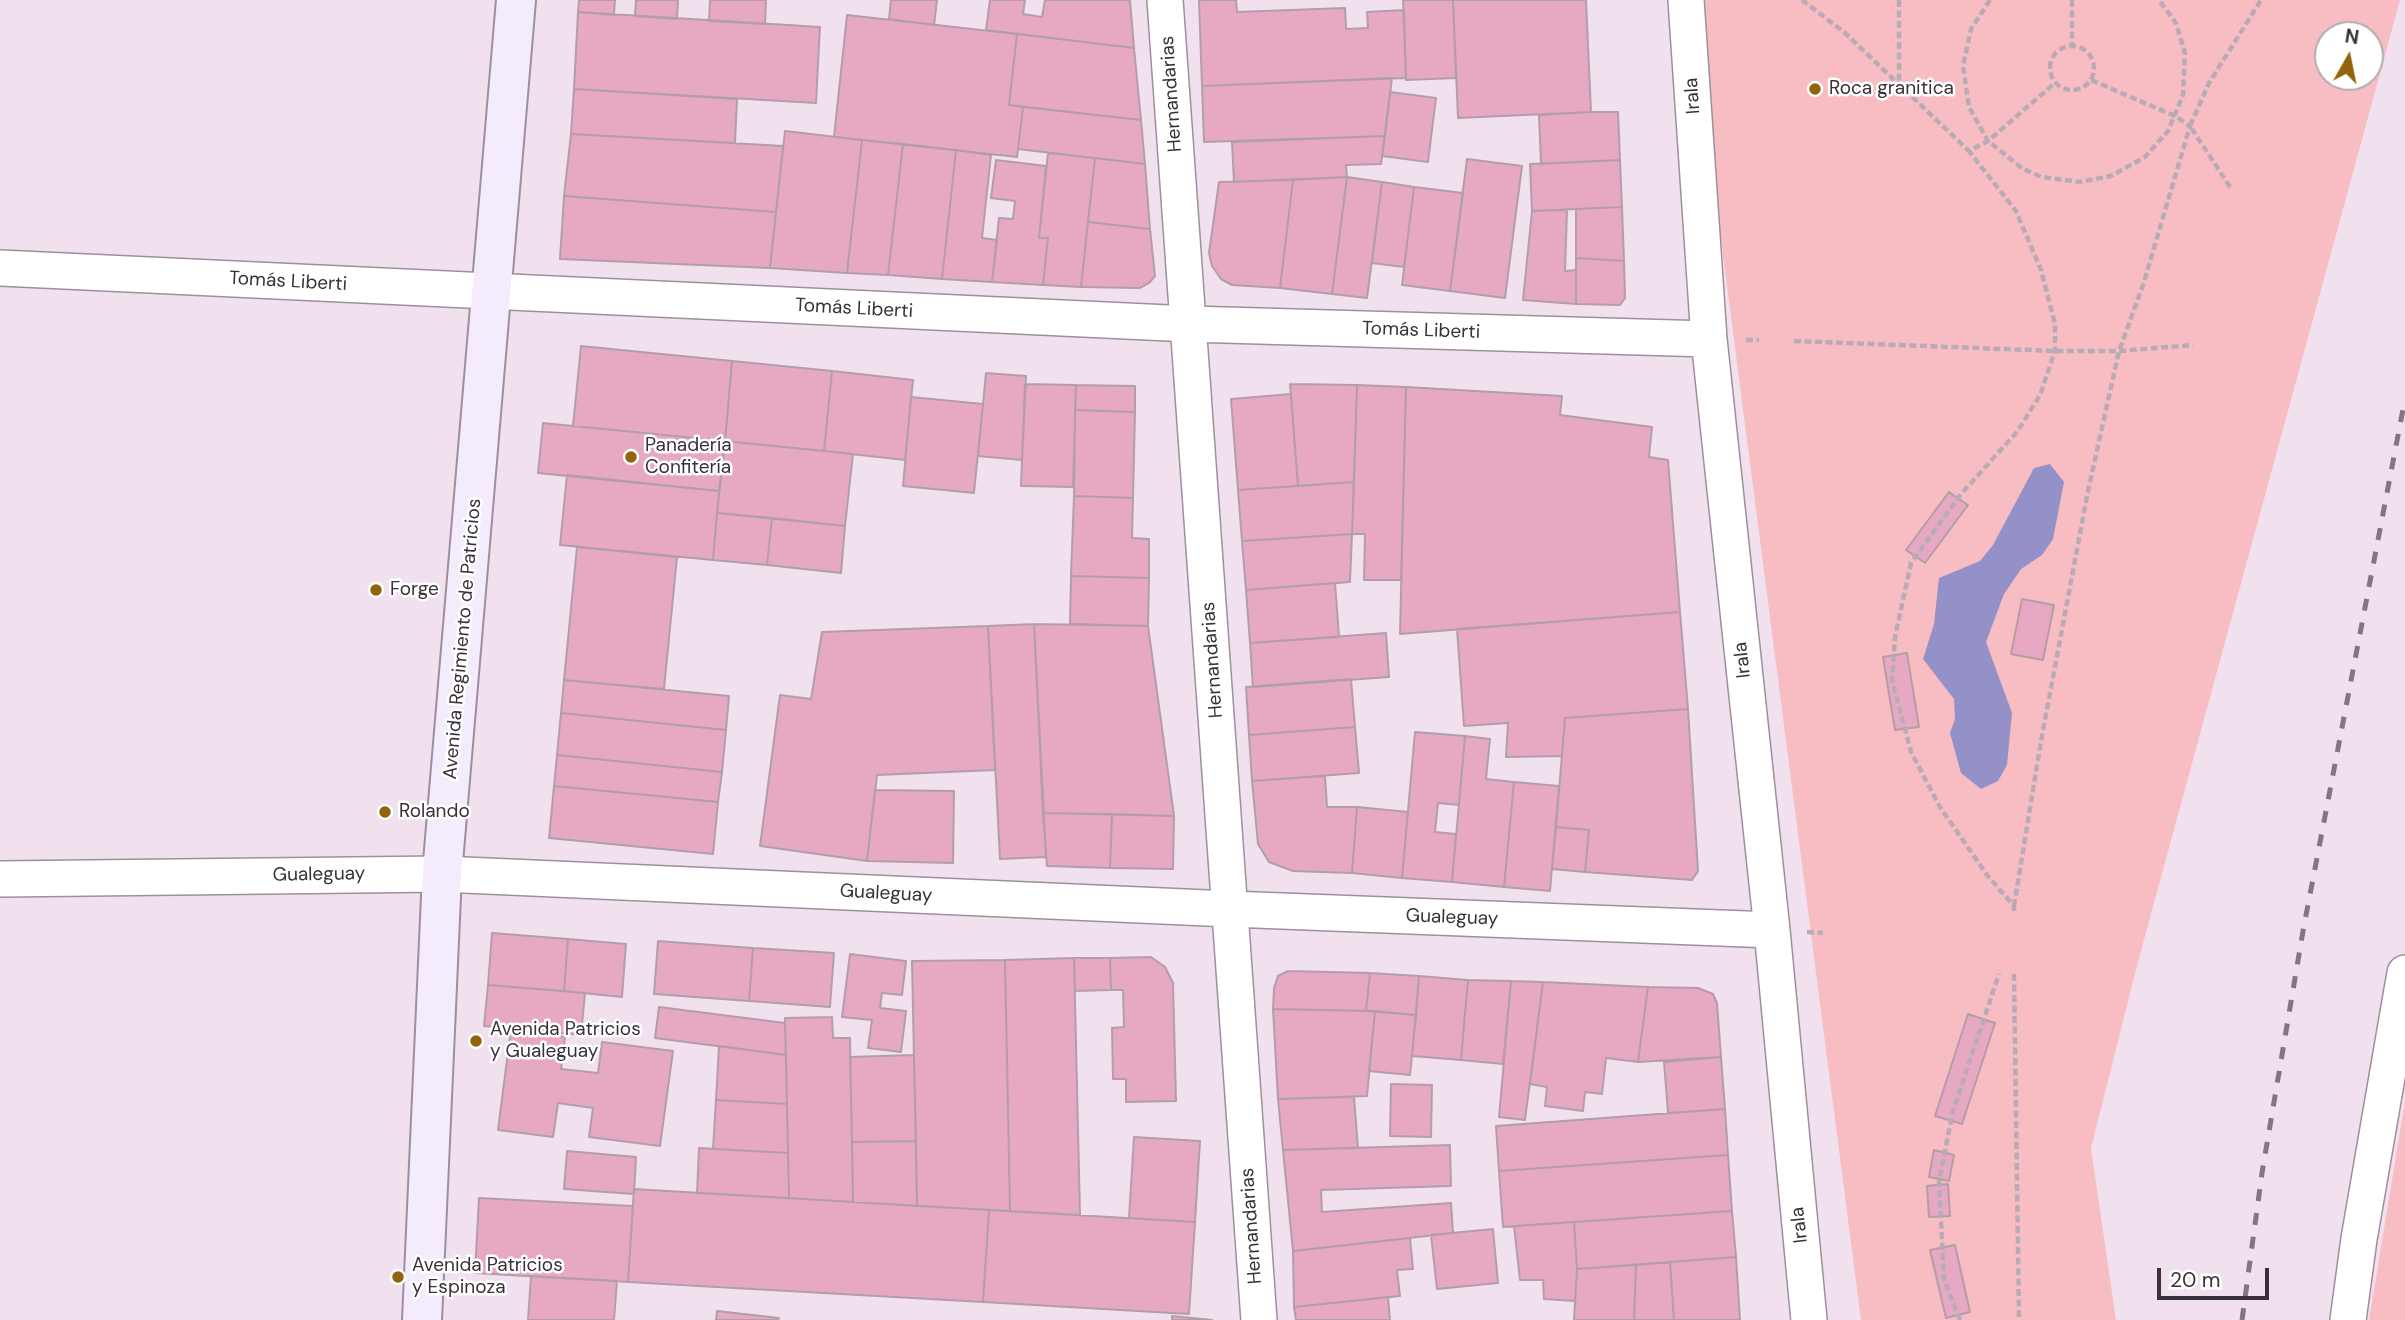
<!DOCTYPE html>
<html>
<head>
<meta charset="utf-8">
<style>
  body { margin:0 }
  #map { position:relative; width:2405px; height:1320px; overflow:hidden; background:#f1e1ef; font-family:"DM Sans",sans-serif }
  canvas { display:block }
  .north { position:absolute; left:2314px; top:21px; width:70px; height:70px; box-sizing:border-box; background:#fff; border:2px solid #afadaf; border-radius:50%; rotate:9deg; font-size:19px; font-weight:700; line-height:28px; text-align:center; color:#383137 }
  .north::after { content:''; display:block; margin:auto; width:24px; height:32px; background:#90630c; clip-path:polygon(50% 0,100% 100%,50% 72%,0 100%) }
  .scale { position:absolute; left:2157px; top:1268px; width:112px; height:32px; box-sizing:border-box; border:4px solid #383137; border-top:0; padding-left:9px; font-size:21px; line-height:24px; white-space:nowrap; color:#383137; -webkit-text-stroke:5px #fff; paint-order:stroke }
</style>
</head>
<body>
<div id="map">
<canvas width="2405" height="1320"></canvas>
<div class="north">N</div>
<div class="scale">20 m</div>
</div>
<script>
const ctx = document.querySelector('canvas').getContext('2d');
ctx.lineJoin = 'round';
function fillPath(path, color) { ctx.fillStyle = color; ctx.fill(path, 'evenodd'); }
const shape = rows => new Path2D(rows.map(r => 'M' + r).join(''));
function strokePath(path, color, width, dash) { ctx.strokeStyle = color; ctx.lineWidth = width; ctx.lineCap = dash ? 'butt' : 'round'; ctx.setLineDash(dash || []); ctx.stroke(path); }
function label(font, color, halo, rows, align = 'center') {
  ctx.font = font + ' "DM Sans",sans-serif'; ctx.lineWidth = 5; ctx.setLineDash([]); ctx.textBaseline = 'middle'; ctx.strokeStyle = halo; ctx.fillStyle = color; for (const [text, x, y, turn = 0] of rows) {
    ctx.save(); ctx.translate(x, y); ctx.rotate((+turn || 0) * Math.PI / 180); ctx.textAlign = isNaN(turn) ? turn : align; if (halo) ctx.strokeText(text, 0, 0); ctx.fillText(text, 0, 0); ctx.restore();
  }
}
fillPath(shape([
  [1690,0,2400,0,2139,958,2091,1148,2116,1320,1861,1320],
  [2328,35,2370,35,2370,77,2328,77],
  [2405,1101,2405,1320,2369,1320]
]), '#f8bdc3');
fillPath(shape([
  [2050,464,2064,482,2053,539,2042,555,2021,569,2004,594,1986,642,2012,713,2007,765,1998,781,1981,789,1961,773,1950,733,1955,719,1954,699,1923,659,1934,624,1939,578,1980,561,1993,545,2034,468]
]), '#9490c8');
const building = shape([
  [579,0,615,0,614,15,578,12,579,0],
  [636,0,678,0,677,19,635,16,636,0],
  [710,0,766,0,765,24,709,21,710,0],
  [891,0,937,0,934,25,889,19,891,0],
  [990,0,1025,0,1023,14,1042,17,1045,0,1130,0,1134,48,986,30,990,0],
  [1199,0,1236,0,1237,12,1345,8,1346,29,1368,28,1367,12,1404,10,1406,78,1202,86,1199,0],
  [1403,0,1453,0,1456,78,1406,80,1403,0],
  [1453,0,1586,0,1591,112,1458,118,1453,0],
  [578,12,820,27,816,103,574,89,578,12],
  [847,15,1017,34,1009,105,1023,107,1017,157,834,137,847,15],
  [1017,34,1134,48,1141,120,1009,105,1017,34],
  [1392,78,1385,136,1204,142,1202,86,1392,78],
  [574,89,737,99,735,143,571,134,574,89],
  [1390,92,1436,98,1428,162,1382,156,1390,92],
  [1023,107,1141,120,1145,164,1018,149,1023,107],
  [1591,112,1618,112,1620,160,1541,164,1539,115,1591,112],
  [785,131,862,140,847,273,770,268,785,131],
  [571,134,783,146,776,212,564,196,571,134],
  [1385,136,1381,164,1346,165,1347,177,1234,182,1232,142,1385,136],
  [862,140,903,144,888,275,847,273,862,140],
  [903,144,956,150,942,279,888,275,903,144],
  [956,150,991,155,982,238,997,240,992,282,942,279,956,150],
  [1048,153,1095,158,1081,287,1043,285,1048,238,1039,238,1048,153],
  [1095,158,1145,164,1150,229,1088,222,1095,158],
  [1467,159,1522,166,1505,298,1450,291,1467,159],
  [996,160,1046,166,1039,238,1048,238,1043,285,992,282,999,218,1013,219,1015,201,991,198,996,160],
  [1620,160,1622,207,1532,211,1530,164,1620,160],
  [1347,177,1382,182,1367,298,1332,294,1347,177],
  [1347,177,1332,294,1280,288,1293,180,1347,177],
  [1293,180,1280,288,1232,285,1221,279,1212,266,1209,253,1219,182,1293,180],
  [1382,182,1414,187,1404,267,1372,263,1382,182],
  [1414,187,1463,193,1450,291,1402,285,1414,187],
  [564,196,776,212,770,268,560,259,564,196],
  [1622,207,1624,261,1576,258,1576,209,1622,207],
  [1567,210,1565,271,1576,270,1576,304,1523,300,1532,211,1567,210],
  [1088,222,1150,229,1155,276,1149,283,1140,288,1081,287,1088,222],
  [1576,258,1624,261,1625,298,1620,305,1576,304,1576,258],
  [581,346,732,361,725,441,573,426,581,346],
  [732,361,832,371,824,451,725,441,732,361],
  [832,371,913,380,905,460,824,451,832,371],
  [986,373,1026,376,1022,460,978,456,986,373],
  [1025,384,1076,385,1073,487,1021,486,1025,384],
  [1290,384,1357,385,1354,482,1298,486,1290,384],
  [1076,385,1135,386,1135,412,1075,410,1076,385],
  [1357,385,1406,387,1401,580,1364,580,1365,534,1352,534,1357,385],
  [1406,387,1562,396,1560,415,1652,427,1649,457,1668,460,1680,612,1400,634,1406,387],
  [1291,394,1298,486,1238,490,1231,399,1291,394],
  [911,397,983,404,974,493,903,486,911,397],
  [1075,410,1135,412,1133,498,1074,496,1075,410],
  [543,423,725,441,719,491,538,473,543,423],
  [725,441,853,454,845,526,717,513,725,441],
  [567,475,719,491,713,560,560,545,567,475],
  [1354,482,1352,534,1242,541,1238,490,1354,482],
  [1949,492,1968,505,1925,563,1906,550,1949,492],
  [1074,496,1133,498,1132,538,1149,539,1149,578,1071,576,1074,496],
  [717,513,772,518,767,565,713,560,717,513],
  [772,518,845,526,841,573,767,565,772,518],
  [1352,534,1350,582,1246,590,1242,541,1352,534],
  [577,547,677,557,664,689,564,680,577,547],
  [1071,576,1149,578,1148,626,1070,624,1071,576],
  [1335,583,1339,637,1250,643,1246,590,1335,583],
  [2022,599,2054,605,2043,660,2011,654,2022,599],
  [1680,612,1688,709,1565,718,1562,756,1506,757,1508,723,1464,726,1457,629,1680,612],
  [1034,624,1046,857,1000,859,988,626,1034,624],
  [1034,624,1148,626,1174,816,1043,813,1034,624],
  [988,626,995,770,877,775,867,861,760,846,780,695,811,699,822,632,988,626],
  [1386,633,1389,677,1253,687,1250,643,1386,633],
  [1907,653,1919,727,1895,730,1883,657,1907,653],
  [1351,679,1355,727,1249,735,1246,687,1351,679],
  [564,680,729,696,726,730,561,713,564,680],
  [1688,709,1698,871,1692,880,1585,872,1589,830,1556,827,1565,718,1688,709],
  [561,713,726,730,722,772,557,755,561,713],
  [1355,727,1359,773,1252,781,1249,735,1355,727],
  [1415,732,1465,736,1459,805,1438,803,1435,832,1456,834,1452,882,1402,878,1415,732],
  [1465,736,1490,739,1486,779,1514,782,1504,887,1452,882,1465,736],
  [557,755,722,772,718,802,554,786,557,755],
  [1325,776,1327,807,1357,807,1352,873,1293,871,1269,862,1258,844,1252,781,1325,776],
  [1514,782,1559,786,1550,891,1504,887,1514,782],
  [554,786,718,802,713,854,549,838,554,786],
  [875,790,954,791,953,863,867,861,875,790],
  [1357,807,1408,812,1402,878,1352,873,1357,807],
  [1043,813,1112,814,1110,868,1047,866,1043,813],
  [1112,814,1174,816,1173,869,1110,868,1112,814],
  [1556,827,1589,830,1585,872,1552,869,1556,827],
  [492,933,568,939,564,991,488,985,492,933],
  [568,939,626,944,622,997,564,991,568,939],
  [658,941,753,948,749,1001,654,994,658,941],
  [753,948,834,953,830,1007,749,1001,753,948],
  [850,954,906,961,902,995,882,993,880,1008,906,1011,901,1052,868,1048,872,1020,842,1017,850,954],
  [1151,957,1165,967,1173,983,1176,1101,1126,1102,1126,1079,1113,1079,1112,1028,1124,1027,1123,990,1111,990,1110,958,1151,957],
  [1074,958,1080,1215,1010,1211,1005,960,1074,958],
  [1074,958,1110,958,1111,990,1075,991,1074,958],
  [1005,960,1010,1211,917,1206,912,961,1005,960],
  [1288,971,1370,973,1366,1011,1273,1009,1274,988,1278,976,1288,971],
  [1370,973,1419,976,1416,1015,1366,1011,1370,973],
  [1419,976,1468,980,1461,1060,1412,1056,1419,976],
  [1468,980,1511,981,1503,1064,1461,1060,1468,980],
  [1511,981,1543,982,1525,1120,1499,1117,1511,981],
  [1543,982,1648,987,1638,1062,1606,1058,1602,1094,1585,1092,1583,1111,1545,1106,1547,1087,1530,1084,1543,982],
  [488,985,585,993,581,1035,484,1026,488,985],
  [1648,987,1698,988,1713,994,1717,1003,1721,1057,1638,1062,1648,987],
  [659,1007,785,1023,786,1055,655,1038,659,1007],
  [1273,1009,1375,1011,1367,1096,1278,1099,1273,1009],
  [1375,1011,1416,1015,1410,1075,1369,1071,1375,1011],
  [1968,1014,1995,1023,1962,1124,1935,1116,1968,1014],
  [832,1017,833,1038,850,1038,853,1202,789,1198,785,1018,832,1017],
  [511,1029,565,1037,561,1069,598,1073,602,1042,673,1051,660,1146,589,1137,593,1108,558,1103,553,1137,498,1130,511,1029],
  [719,1046,786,1055,787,1104,716,1100,719,1046],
  [914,1055,916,1141,852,1142,850,1057,914,1055],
  [1721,1057,1725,1109,1668,1113,1664,1062,1721,1057],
  [1391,1084,1432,1085,1431,1137,1390,1136,1391,1084],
  [1354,1097,1358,1148,1283,1150,1278,1099,1354,1097],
  [716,1100,787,1104,788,1153,713,1149,716,1100],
  [1725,1109,1728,1155,1499,1171,1496,1126,1725,1109],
  [1134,1137,1200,1141,1195,1222,1129,1218,1134,1137],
  [916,1141,917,1206,853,1202,852,1142,916,1141],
  [1450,1145,1451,1186,1321,1190,1322,1212,1451,1203,1453,1233,1293,1251,1283,1150,1450,1145],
  [699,1148,788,1153,789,1198,697,1193,699,1148],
  [1934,1150,1954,1155,1949,1181,1929,1177,1934,1150],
  [567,1151,636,1157,634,1194,564,1189,567,1151],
  [1728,1155,1732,1211,1503,1227,1499,1171,1728,1155],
  [1948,1184,1950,1216,1929,1217,1927,1186,1948,1184],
  [634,1189,989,1210,983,1302,628,1282,634,1189],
  [479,1198,633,1206,628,1282,475,1273,479,1198],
  [989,1210,1195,1222,1189,1314,983,1302,989,1210],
  [1732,1211,1736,1257,1577,1269,1574,1222,1732,1211],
  [1574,1222,1577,1269,1575,1301,1544,1299,1543,1280,1520,1280,1514,1226,1574,1222],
  [1493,1229,1498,1283,1437,1289,1431,1235,1493,1229],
  [1410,1238,1413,1269,1397,1270,1400,1296,1294,1307,1293,1251,1410,1238],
  [1955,1245,1970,1312,1946,1318,1930,1250,1955,1245],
  [1736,1257,1740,1320,1674,1320,1670,1262,1736,1257],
  [1670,1262,1674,1320,1634,1320,1636,1265,1670,1262],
  [1636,1265,1634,1320,1574,1320,1577,1269,1636,1265],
  [531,1276,617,1281,614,1320,528,1320,531,1276],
  [1388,1297,1390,1320,1296,1320,1294,1307,1388,1297],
  [717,1311,779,1318,778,1320,716,1320,717,1311],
  [1172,1316,1212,1320,1172,1320,1172,1316]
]);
fillPath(building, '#e7a8c4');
strokePath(building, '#b29ea6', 2);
const minor = shape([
  [1165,0,1259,1320],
  [1686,0,1709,339,1772,930,1809,1320],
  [0,268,1190,324,1709,339],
  [0,879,442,874,1230,909,1772,930],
  [2348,1320,2359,1239,2405,973]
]);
const secondary = shape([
  [422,1320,442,874,516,0]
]);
strokePath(minor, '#9e8f9d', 38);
strokePath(secondary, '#9e8f9d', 42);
strokePath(shape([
  [1802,0,1845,33,1969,151],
  [1899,0,1899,84],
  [1990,0,1971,29,1963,66,1969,107,1988,141,2023,169,2042,177,2080,182,2111,176,2145,157,2168,131,2183,95,2185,53,2176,23,2159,0],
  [2072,0,2072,47],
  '2050 68a22 22 0 1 1 44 0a22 22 0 1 1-44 0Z',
  [2230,187,2190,126,2209,83,2261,0],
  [1746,340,1759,340],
  [1794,341,2055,351,2119,351,2193,345],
  [2014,906,2041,741,2088,491,2119,351,2143,285,2190,126,2175,116,2091,80],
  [2014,911,2014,906,1987,875,1940,807,1911,752,1892,680,1895,637,1911,563,1961,494,2017,432,2040,395,2055,351,2055,324,2041,270,2016,211,1969,151,1988,141,2055,83],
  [1807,932,1823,933],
  [2014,974,2019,1320],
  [1960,1320,1944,1280,1939,1181,1953,1111,1999,974]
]), '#b8abb6', 4.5, [7, 3.5]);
strokePath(minor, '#fff', 35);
strokePath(secondary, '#f4ecfc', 38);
strokePath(shape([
  [2242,1320,2262,1173,2303,931,2405,399]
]), '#827780', 5, [12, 12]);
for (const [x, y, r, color] of [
  [1815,89,7,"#90630c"],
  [631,457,7,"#90630c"],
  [376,590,7,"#90630c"],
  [385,812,7,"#90630c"],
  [476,1041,7,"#90630c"],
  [398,1277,7,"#90630c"]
]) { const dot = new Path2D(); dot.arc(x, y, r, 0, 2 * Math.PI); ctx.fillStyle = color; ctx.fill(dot); strokePath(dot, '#fff', 2.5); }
label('19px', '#383137', '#fff', [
  ["Roca granitica",1829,89],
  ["Panadería",645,446],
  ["Confitería",645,468],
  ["Forge",390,590],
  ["Rolando",399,812],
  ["Avenida Patricios",490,1030],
  ["y Gualeguay",490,1052],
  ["Avenida Patricios",412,1266],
  ["y Espinoza",412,1288]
], 'left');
label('19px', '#383137', '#fff', [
  ["Hernandarias",1172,94,-94],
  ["Irala",1693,96,-94],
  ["Tomás Liberti",288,282,3],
  ["Tomás Liberti",854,309,3],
  ["Tomás Liberti",1421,331,2],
  ["Avenida Regimiento de Patricios",463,639,-85],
  ["Hernandarias",1213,660,-94],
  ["Irala",1743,660,-96],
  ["Gualeguay",319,875,-1],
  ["Gualeguay",886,894,3],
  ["Gualeguay",1452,918,2],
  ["Irala",1800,1225,-96],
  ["Hernandarias",1252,1226,-94]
]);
</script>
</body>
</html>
